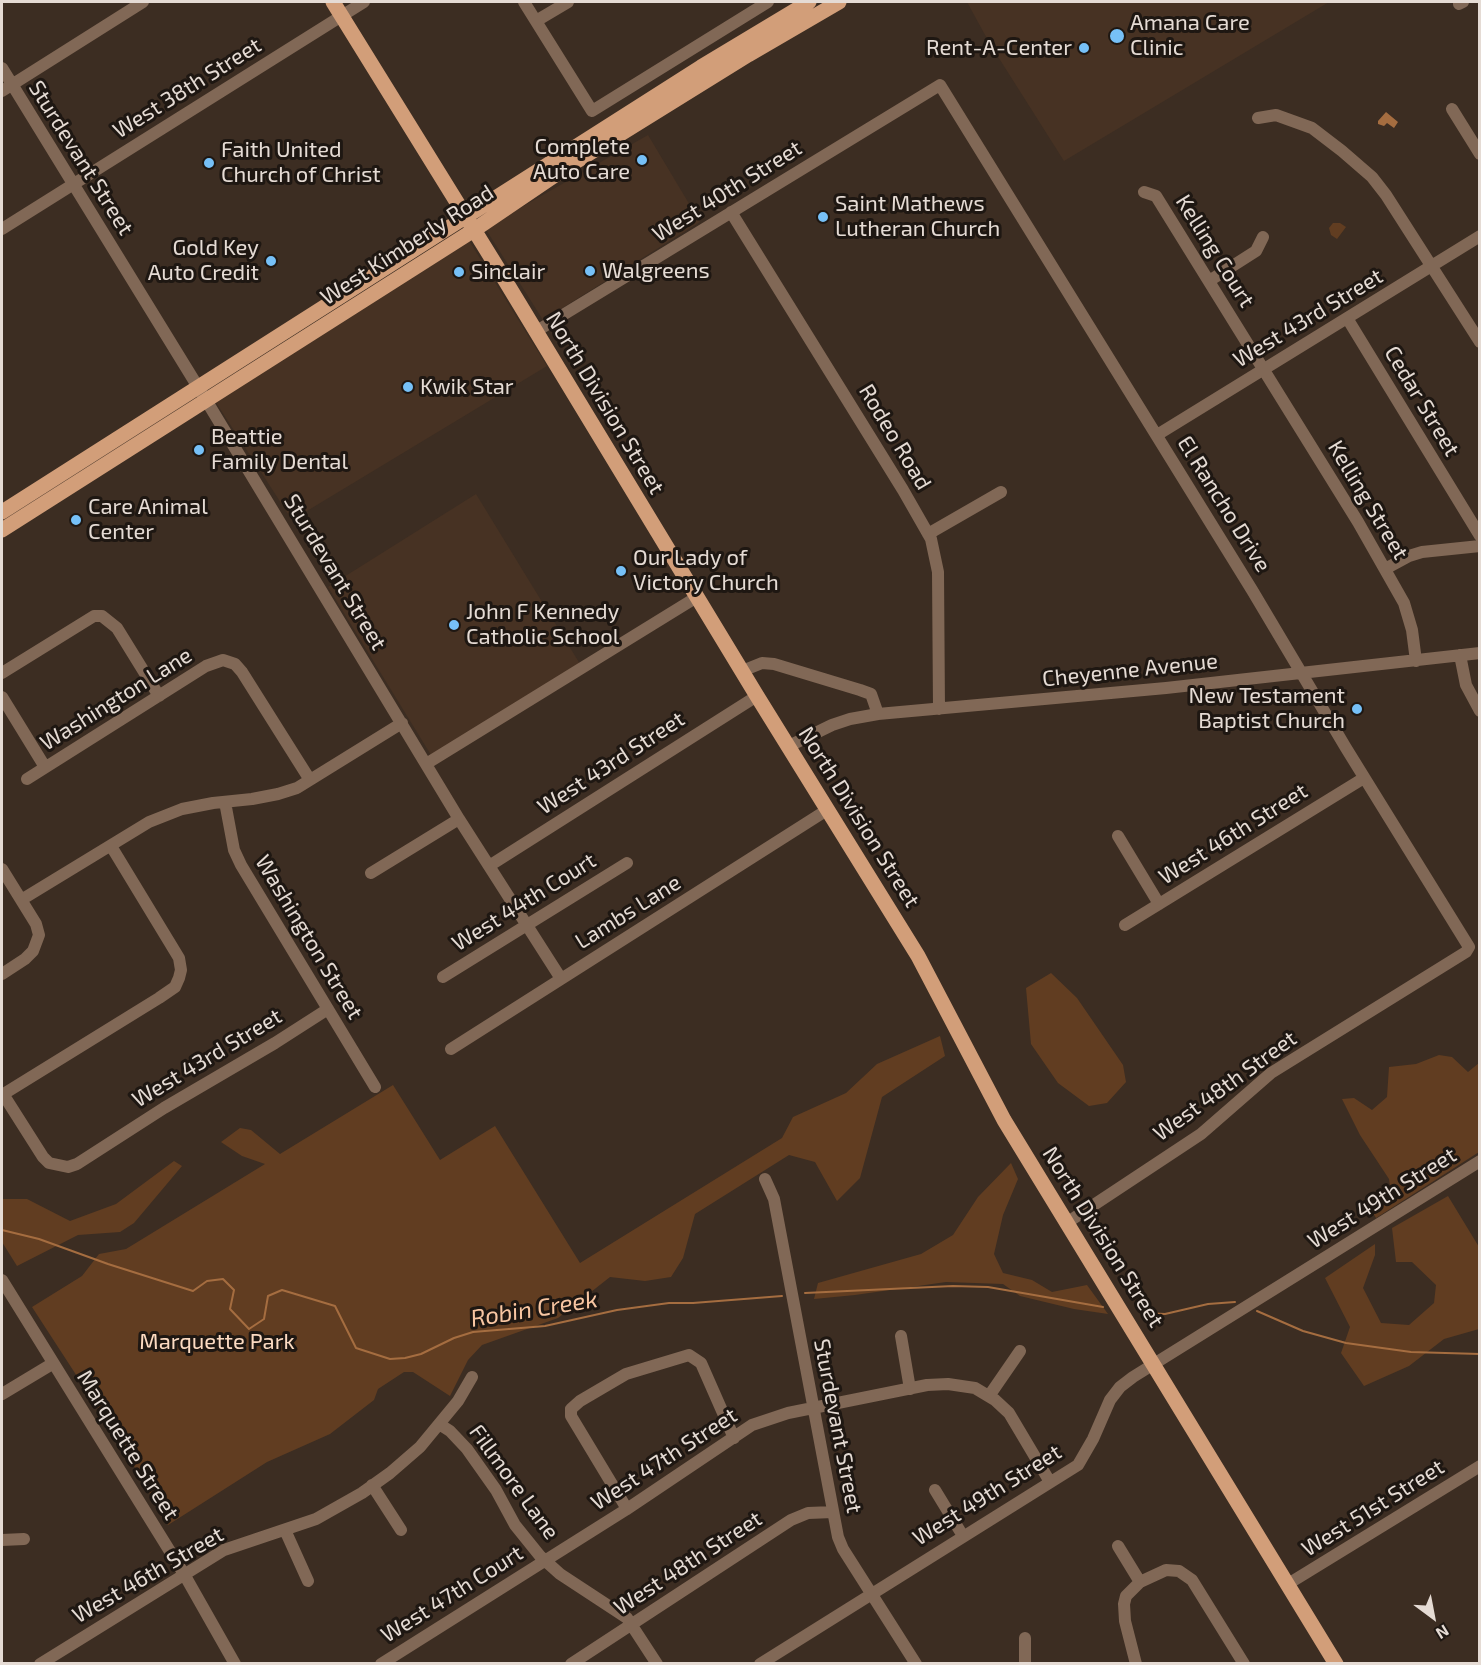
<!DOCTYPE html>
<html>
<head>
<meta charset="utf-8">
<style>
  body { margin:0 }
  #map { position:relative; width:1481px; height:1665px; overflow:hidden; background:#3c2d22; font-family:"Exo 2",sans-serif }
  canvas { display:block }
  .frame { position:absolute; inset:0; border:3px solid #e5dbd4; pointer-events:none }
  .north { position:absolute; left:1403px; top:1587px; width:60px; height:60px; -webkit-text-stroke:4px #1e1712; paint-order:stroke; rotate:148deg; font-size:16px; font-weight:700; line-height:24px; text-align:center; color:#e5dbd4 }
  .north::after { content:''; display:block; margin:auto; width:21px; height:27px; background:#e5dbd4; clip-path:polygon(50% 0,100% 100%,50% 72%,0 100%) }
</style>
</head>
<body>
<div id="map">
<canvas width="1481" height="1665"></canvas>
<div class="frame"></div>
<div class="north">N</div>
</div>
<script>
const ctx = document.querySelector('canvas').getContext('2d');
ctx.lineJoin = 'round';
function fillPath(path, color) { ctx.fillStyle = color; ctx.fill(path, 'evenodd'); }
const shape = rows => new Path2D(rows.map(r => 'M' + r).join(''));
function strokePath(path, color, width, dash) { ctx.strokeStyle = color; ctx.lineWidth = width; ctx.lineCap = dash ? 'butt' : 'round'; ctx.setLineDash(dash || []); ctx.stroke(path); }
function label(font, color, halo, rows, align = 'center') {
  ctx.font = font + ' "Exo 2",sans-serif'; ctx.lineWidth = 6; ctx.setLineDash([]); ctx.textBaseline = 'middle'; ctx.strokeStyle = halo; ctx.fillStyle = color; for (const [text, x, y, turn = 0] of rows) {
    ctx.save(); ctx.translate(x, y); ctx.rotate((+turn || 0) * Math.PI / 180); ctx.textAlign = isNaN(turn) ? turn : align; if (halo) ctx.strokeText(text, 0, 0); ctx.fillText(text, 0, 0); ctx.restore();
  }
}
fillPath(shape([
  [967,2,1329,2,1064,161,990,44],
  [648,135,700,222,543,320,485,228],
  [468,239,547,366,292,520,215,401],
  [476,494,580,664,431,755,328,587]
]), '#473223');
fillPath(shape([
  [1333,223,1340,223,1346,227,1337,239,1331,235,1329,228],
  [1051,973,1077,998,1123,1065,1126,1082,1107,1103,1089,1106,1058,1083,1031,1044,1026,988],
  [940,1036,945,1056,882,1097,860,1178,837,1201,815,1162,789,1155,695,1214,683,1258,671,1277,645,1281,610,1277,558,1318,482,1345,468,1360,450,1396,413,1372,404,1372,378,1389,374,1400,330,1434,267,1462,168,1525,123,1447,32,1307,82,1276,99,1254,126,1249,265,1164,242,1156,221,1142,240,1128,251,1130,280,1154,393,1085,440,1160,495,1126,580,1263,782,1138,793,1117,846,1093,877,1064],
  [1439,1055,1452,1057,1468,1072,1479,1063,1479,1152,1376,1218,1368,1205,1391,1192,1389,1179,1360,1135,1342,1099,1354,1098,1372,1110,1387,1097,1389,1067,1416,1064],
  [174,1161,182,1166,134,1223,120,1232,78,1235,17,1266,2,1242,2,1199,27,1199,70,1221,116,1204],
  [1011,1163,1018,1179,1003,1215,994,1254,1003,1273,1032,1280,1052,1292,1087,1285,1108,1314,1074,1309,1020,1296,1003,1284,946,1282,855,1295,814,1299,818,1283,921,1254,953,1235,978,1197],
  [1448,1196,1479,1247,1479,1329,1444,1339,1409,1366,1364,1386,1341,1353,1350,1327,1325,1278,1375,1244,1375,1255,1363,1288,1381,1323,1409,1325,1434,1303,1436,1285,1412,1262,1396,1262,1392,1228]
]), '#613d21');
fillPath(shape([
  [1386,112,1398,122,1394,128,1387,123,1384,126,1378,124,1378,121]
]), '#a56d40');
strokePath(shape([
  [2,1230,39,1239,108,1264,193,1291,207,1281,223,1279,234,1290,230,1309,249,1329,264,1319,268,1296,282,1290,335,1306,356,1348,390,1359,405,1358,421,1354,454,1338,473,1332,545,1326,617,1310,669,1303,693,1303,782,1296],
  [805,1293,953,1286,988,1287,1103,1307],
  [1257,1311,1303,1331,1346,1343,1411,1352,1480,1354],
  [1143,1313,1165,1314,1208,1304,1235,1302]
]), '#a56d40', 2);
strokePath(shape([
  [524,2,592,111,768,2],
  [1459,4,1463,2],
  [536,21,568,2],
  [2,68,206,400,459,819,558,974],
  [2,91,143,2],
  [1452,109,1480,154],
  [1258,118,1276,115,1312,128,1342,151,1372,177,1386,195,1480,342],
  [1144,192,1156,196,1358,522,1404,603,1412,630,1416,661],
  [731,212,903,490,931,539,938,572,939,709],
  [2,229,364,2],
  [1209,281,1256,251,1263,237],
  [1347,318,1480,536],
  [535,332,940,85,1252,590,1346,748,1469,947,1466,952,1271,1073,1201,1134,1068,1222],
  [1157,435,1480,236],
  [928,534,1001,492],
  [1385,569,1409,556,1422,552,1480,546],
  [1460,655,1466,685,1480,711],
  [742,671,762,663,774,664,860,690,871,694,878,714],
  [2,673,94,616,102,616,117,628,159,696],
  [2,697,45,767],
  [789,746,832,725,850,719,878,714,1166,688,1480,653],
  [426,764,697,597],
  [27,779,206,666,223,660,235,664,242,672,310,780],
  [225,802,234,850,241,865,375,1087],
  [1118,836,1159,904],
  [489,866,757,696],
  [2,869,36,924,39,935,33,951,25,959,2,974],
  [371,873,459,819],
  [21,900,149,822,182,809,213,803,252,799,278,794,297,788,402,723],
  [1125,925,1364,778],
  [443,977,627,863],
  [451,1049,827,810],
  [3,1094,43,1157,49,1163,68,1167,77,1164,164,1108,275,1043,328,1009],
  [2,1095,159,998,175,987,179,978,181,970,179,958,111,846],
  [765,1179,774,1199,838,1537,843,1549,916,1664],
  [2,1280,184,1574,235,1664],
  [901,1336,910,1389],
  [2,1394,52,1364],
  [989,1396,1020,1351],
  [439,1424,450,1431,467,1449,496,1490,515,1525,540,1556,560,1574,627,1618,657,1664],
  [372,1485,401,1530],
  [935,1490,963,1536],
  [627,1509,571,1416,571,1409,580,1401,626,1374,689,1355,701,1363,734,1438],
  [285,1530,308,1581],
  [2,1540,24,1539],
  [1118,1546,1140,1582],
  [1288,1584,1480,1466],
  [40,1664,224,1550,316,1519,362,1493,390,1473,420,1447,458,1401,472,1377],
  [381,1664,627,1509,752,1425,788,1413,927,1385,948,1384,975,1388,995,1400,1009,1413,1050,1482],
  [571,1664,791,1520,808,1513,833,1512],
  [760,1664,1078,1465,1093,1439,1110,1400,1120,1387,1133,1377,1480,1161],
  [1025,1664,1025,1638],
  [1136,1664,1125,1621,1124,1604,1126,1596,1140,1582,1166,1570,1179,1571,1192,1580,1244,1664]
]), '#816856', 12);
strokePath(shape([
  [333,2,497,267,757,696,918,956,1004,1120,1336,1664],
  [2,512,701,67,809,2],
  [2,530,474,230,561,171,748,55,839,2]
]), '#d29e79', 15);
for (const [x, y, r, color] of [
  [1117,36,8,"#76c0f7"],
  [1084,48,6,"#76c0f7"],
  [642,160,6,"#76c0f7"],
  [209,163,6,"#76c0f7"],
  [823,217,6,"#76c0f7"],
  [271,261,6,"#76c0f7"],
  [590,271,6,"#76c0f7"],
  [459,272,6,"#76c0f7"],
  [408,387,6,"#76c0f7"],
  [199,450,6,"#76c0f7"],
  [76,520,6,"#76c0f7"],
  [621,571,6,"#76c0f7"],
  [454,625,6,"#76c0f7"],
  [1357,709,6,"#76c0f7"]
]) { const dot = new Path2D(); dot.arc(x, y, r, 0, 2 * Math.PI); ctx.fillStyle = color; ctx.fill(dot); strokePath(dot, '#1e1712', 2); }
label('22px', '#e5dbd4', '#1e1712', [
  ["Amana Care",1130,23],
  ["Clinic",1130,48],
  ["Rent-A-Center",1072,48,"right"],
  ["Complete",630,147,"right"],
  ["Auto Care",630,172,"right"],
  ["Faith United",221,150],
  ["Church of Christ",221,175],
  ["Saint Mathews",835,204],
  ["Lutheran Church",835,229],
  ["Gold Key",259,248,"right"],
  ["Auto Credit",259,273,"right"],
  ["Walgreens",602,271],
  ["Sinclair",471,272],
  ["Kwik Star",420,387],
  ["Beattie",211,437],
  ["Family Dental",211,462],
  ["Care Animal",88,507],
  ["Center",88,532],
  ["Our Lady of",633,558],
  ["Victory Church",633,583],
  ["John F Kennedy",466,612],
  ["Catholic School",466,637],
  ["New Testament",1345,696,"right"],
  ["Baptist Church",1345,721,"right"]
], 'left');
label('22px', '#e5dbd4', '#1e1712', [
  ["West 38th Street",187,88,-32],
  ["Sturdevant Street",81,158,58],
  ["West 40th Street",727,191,-32],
  ["West Kimberly Road",407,245,-33],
  ["Kelling Court",1215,251,58],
  ["West 43rd Street",1308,318,-31],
  ["Cedar Street",1422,401,59],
  ["North Division Street",605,403,59],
  ["Rodeo Road",895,437,59],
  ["Kelling Street",1368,500,59],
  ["El Rancho Drive",1224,504,58],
  ["Sturdevant Street",335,572,59],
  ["Cheyenne Avenue",1130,670,-6],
  ["Washington Lane",116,699,-32],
  ["West 43rd Street",611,763,-33],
  ["North Division Street",859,817,58],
  ["West 46th Street",1233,834,-32],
  ["West 44th Court",524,902,-32],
  ["Lambs Lane",628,912,-32],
  ["Washington Street",309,937,59],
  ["West 43rd Street",207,1058,-31],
  ["West 48th Street",1225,1086,-36],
  ["West 49th Street",1382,1198,-32],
  ["North Division Street",1103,1237,58],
  ["Sturdevant Street",838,1426,79],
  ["Marquette Street",128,1445,58],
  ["West 47th Street",664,1459,-33],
  ["Fillmore Lane",514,1482,54],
  ["West 49th Street",987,1495,-32],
  ["West 51st Street",1373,1508,-32],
  ["West 48th Street",688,1563,-33],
  ["West 46th Street",148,1575,-30],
  ["West 47th Court",452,1594,-32]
]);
label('22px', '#fcdbc2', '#1e1712', [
  ["Marquette Park",217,1342]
]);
label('italic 24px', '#f8c6a2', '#1e1712', [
  ["Robin Creek",534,1309,-9]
]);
</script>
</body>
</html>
